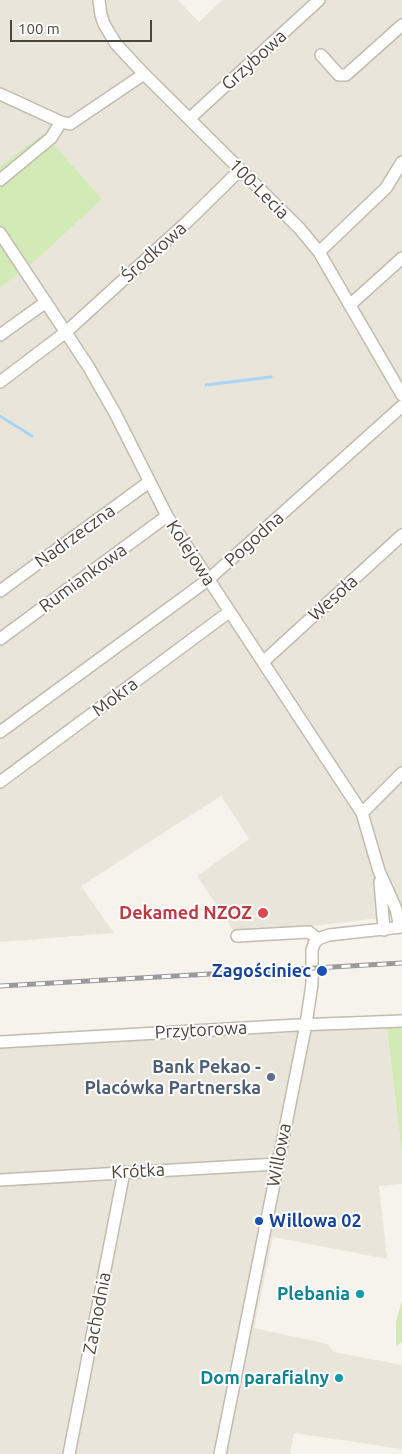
<!DOCTYPE html>
<html>
<head>
<meta charset="utf-8">
<style>
  body { margin:0 }
  #map { position:relative; width:402px; height:1454px; overflow:hidden; background:#f6f3ec; font-family:Ubuntu,sans-serif }
  canvas { display:block }
  .scale { position:absolute; left:10px; top:20px; width:142px; height:22px; box-sizing:border-box; border:2px solid #4b4439; border-top:0; padding-left:6px; font-size:15px; line-height:18px; white-space:nowrap; color:#4b4439; -webkit-text-stroke:4px #fff; paint-order:stroke }
</style>
</head>
<body>
<div id="map">
<canvas width="402" height="1454"></canvas>
<div class="scale">100 m</div>
</div>
<script>
const ctx = document.querySelector('canvas').getContext('2d');
ctx.lineJoin = 'round';
function fillPath(path, color) { ctx.fillStyle = color; ctx.fill(path, 'evenodd'); }
const shape = rows => new Path2D(rows.map(r => 'M' + r).join(''));
function strokePath(path, color, width, dash) { ctx.strokeStyle = color; ctx.lineWidth = width; ctx.lineCap = dash ? 'butt' : 'round'; ctx.setLineDash(dash || []); ctx.stroke(path); }
function label(font, color, halo, rows, align = 'center') {
  ctx.font = font + ' Ubuntu,sans-serif'; ctx.lineWidth = 4; ctx.setLineDash([]); ctx.textBaseline = 'middle'; ctx.strokeStyle = halo; ctx.fillStyle = color; for (const [text, x, y, turn = 0] of rows) {
    ctx.save(); ctx.translate(x, y); ctx.rotate((+turn || 0) * Math.PI / 180); ctx.textAlign = isNaN(turn) ? turn : align; if (halo) ctx.strokeText(text, 0, 0); ctx.fillText(text, 0, 0); ctx.restore();
  }
}
fillPath(shape([
  [0,0,178,0,199,22,222,0,402,0,402,915,237,936,197,876,249,839,221,796,81,886,114,933,0,942,0,288,32,264,102,199,44,133,0,166],
  [402,1021,402,1027,387,1028,402,1155,402,1184,379,1186,387,1259,273,1237,254,1328,328,1344,334,1352,402,1365,402,1449,294,1433,290,1454,0,1454,0,1042]
]), '#eae5da');
fillPath(shape([
  [44,133,102,199,32,264,0,288,0,166],
  [402,1027,402,1155,387,1028],
  [402,1300,402,1342,396,1346,396,1322]
]), '#d2eab5');
strokePath(shape([
  [206,385,271,377],
  [0,416,32,436]
]), '#a9d4f2', 3);
const minor = shape([
  [99,0,101,15,104,24,116,44,144,74,300,229,319,252,402,395],
  [321,55,339,75,346,75,402,25],
  [0,94,61,122,70,124,144,74],
  [189,119,319,0],
  [0,180,51,138,61,122],
  [0,233,88,366,115,413,167,516,362,813,379,871,396,909,400,927],
  [319,252,386,188,402,162],
  [351,304,402,258],
  [0,335,46,302],
  [0,382,66,332,188,221,240,170],
  [0,591,149,482],
  [0,639,167,516],
  [263,662,402,535],
  [0,732,209,579,402,406],
  [0,782,229,612],
  [362,813,402,773],
  [380,882,384,930],
  [237,936,309,932,318,939],
  [0,1042,297,1025,402,1021],
  [0,1180,277,1164],
  [69,1454,124,1172],
  [220,1454,306,1024,312,984,312,950,314,944,318,939,329,935,402,927]
]);
strokePath(minor, '#c2bbae', 14);
strokePath(minor, '#fff', 11);
const rail = shape([
  [0,986,402,963]
]);
strokePath(rail, '#9a9a9a', 5);
strokePath(rail, '#fff', 3, [9]);
for (const [x, y, r, color] of [
  [263,913,6,"#e0444e"],
  [322,971,6,"#1a4fb4"],
  [271,1077,5,"#5c6f8a"],
  [259,1221,5,"#1a4fb4"],
  [360,1294,5,"#0f9aa8"],
  [339,1378,5,"#0f9aa8"]
]) { const dot = new Path2D(); dot.arc(x, y, r, 0, 2 * Math.PI); ctx.fillStyle = color; ctx.fill(dot); strokePath(dot, '#fff', 2); }
label('18px', '#4b4439', '#fff', [
  ["Grzybowa",254,60,-42],
  ["100-Lecia",259,189,45],
  ["Środkowa",154,252,-42],
  ["Nadrzeczna",75,536,-36],
  ["Pogodna",254,539,-42],
  ["Kolejowa",191,553,57],
  ["Rumiankowa",83,578,-36],
  ["Wesoła",333,598,-42],
  ["Mokra",115,697,-37],
  ["Przytorowa",201,1030,-3],
  ["Willowa",279,1155,-79],
  ["Krótka",138,1171,-3],
  ["Zachodnia",97,1313,-79]
]);
label('bold 18px', '#be3a42', '#fff', [
  ["Dekamed NZOZ",252,913]
], 'right');
label('bold 18px', '#164399', '#fff', [
  ["Zagościniec",311,971],
  ["Willowa 02",269,1221,"left"]
], 'right');
label('bold 18px', '#4e5e75', '#fff', [
  ["Bank Pekao -",261,1067],
  ["Placówka Partnerska",261,1088]
], 'right');
label('bold 18px', '#0d838f', '#fff', [
  ["Plebania",350,1294],
  ["Dom parafialny",329,1378]
], 'right');
</script>
</body>
</html>
